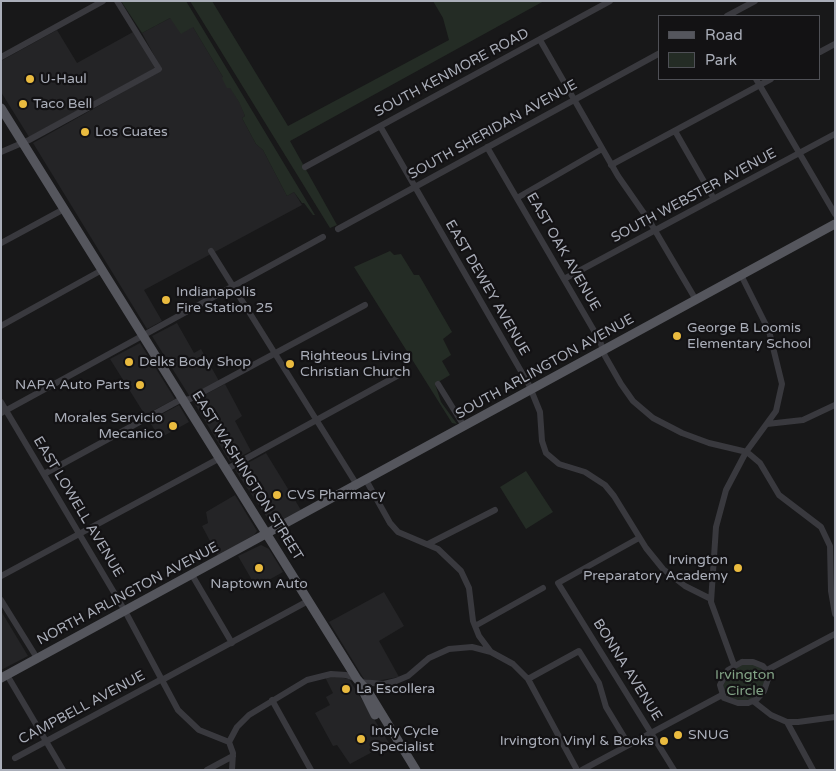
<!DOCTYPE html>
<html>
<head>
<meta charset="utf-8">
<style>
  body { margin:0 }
  #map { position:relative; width:836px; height:771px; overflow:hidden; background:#181819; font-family:"Varela Round",sans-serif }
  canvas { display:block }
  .frame { position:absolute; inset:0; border:2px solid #aaaeb9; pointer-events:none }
  .legend { position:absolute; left:658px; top:15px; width:162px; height:65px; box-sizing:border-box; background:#131214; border:1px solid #4f5056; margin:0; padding:6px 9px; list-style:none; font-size:15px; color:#aaaeb9 }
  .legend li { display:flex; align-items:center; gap:10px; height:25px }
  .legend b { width:25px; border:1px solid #4f5056 }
</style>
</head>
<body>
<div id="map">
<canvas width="836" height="771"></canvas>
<div class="frame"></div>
<ul class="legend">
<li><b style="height:6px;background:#55565d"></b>Road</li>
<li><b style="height:14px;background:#242c25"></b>Park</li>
</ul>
</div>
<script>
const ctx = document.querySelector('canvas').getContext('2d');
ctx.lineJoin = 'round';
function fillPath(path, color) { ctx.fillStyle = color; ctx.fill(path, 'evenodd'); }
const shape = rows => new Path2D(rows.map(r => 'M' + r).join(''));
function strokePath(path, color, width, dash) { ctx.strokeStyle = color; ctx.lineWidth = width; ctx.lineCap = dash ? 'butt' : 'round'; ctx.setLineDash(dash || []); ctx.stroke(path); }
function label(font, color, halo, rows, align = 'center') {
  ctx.font = font + ' "Varela Round",sans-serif'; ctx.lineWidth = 4.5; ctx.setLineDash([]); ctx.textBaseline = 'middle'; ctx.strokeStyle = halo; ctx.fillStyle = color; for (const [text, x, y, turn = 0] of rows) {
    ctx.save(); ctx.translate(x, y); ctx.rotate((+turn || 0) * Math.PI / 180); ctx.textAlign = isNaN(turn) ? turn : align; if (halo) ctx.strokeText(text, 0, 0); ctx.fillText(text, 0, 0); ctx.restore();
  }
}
fillPath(shape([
  [170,18,173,21,193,27,223,77,228,88,230,87,240,103,245,116,242,118,256,144,263,150,287,196,294,192,302,205,144,290,162,321,147,329,33,143,162,70,142,33],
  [57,30,77,63,133,32,155,68,29,137,1,92,1,61],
  [177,323,194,353,201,349,219,381,190,397,152,336],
  [140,343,175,399,145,415,110,359],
  [225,384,242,416,235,421,251,451,230,462,193,401],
  [179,405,189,422,160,438,149,421],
  [266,453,301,510,272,525,235,470],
  [235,495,257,531,254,535,218,556,202,526,208,523,206,512],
  [261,545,269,549,283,572,256,587,238,556],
  [384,592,404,626,379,641,399,677,376,681,364,679,329,622],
  [1,611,28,656,1,670],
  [333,676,349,679,389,743,350,764,337,745,333,746,315,713,330,705,326,697,333,693,325,677]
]), '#242426');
fillPath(shape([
  [121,1,186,1,315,215,313,215,304,203,302,203,294,192,287,196,263,150,256,144,242,118,245,116,239,102,230,88,227,88,222,78,223,77,193,27,181,34,170,18,142,33],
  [190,1,212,1,288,126,449,40,443,18,433,1,544,1,290,141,337,225,330,228],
  [390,251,394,255,401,254,414,275,419,275,452,332,443,339,451,355,442,361,450,375,435,384,441,402,457,424,452,423,354,267],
  [526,471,553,512,526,529,500,487],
  [752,664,761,667,766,673,765,684,751,699,742,701,727,697,723,686,730,672,742,665]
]), '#242c25');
strokePath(shape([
  [727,16,755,1],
  [540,40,618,176,650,222,696,300],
  [820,52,835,44],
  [1,57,103,1],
  [756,79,835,214],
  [380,126,529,385,540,412,542,441,546,453,559,464,585,472,605,485,614,496,646,548,663,569,685,586,711,599],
  [675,131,714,199],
  [487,147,600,341,605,356,621,384,633,401,653,418,682,433,709,443,747,452,760,463,779,495,821,527,830,546,831,591,835,614],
  [1,152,29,140,159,69,117,1],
  [611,165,771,79],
  [305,167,610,1],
  [517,198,602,149],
  [338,229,660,53],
  [1,243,64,209],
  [211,251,357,485],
  [564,279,835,134],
  [1,326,102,270],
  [438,384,464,426],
  [1,402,125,611,178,710,199,730,229,742],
  [1,413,323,237],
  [767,424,803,420,835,405],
  [227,469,406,371],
  [44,474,178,401,190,399,365,305],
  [366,480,390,523,398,532,438,549,461,571,469,588,473,621,479,636,491,652,513,664,528,679,577,770],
  [639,538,558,583,674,770],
  [428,544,495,510],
  [192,575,232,643],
  [1,576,220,458],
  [1,600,37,658],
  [475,626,543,588],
  [742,662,753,662,763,666,767,671,768,679,764,691,757,699,748,703,738,703,724,698,720,685,728,670,742,662],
  [734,665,711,602,716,527,726,490,746,452,776,411,782,384,769,331,741,275],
  [767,670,835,634],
  [7,675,63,770],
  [528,679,579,651,599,683,606,707,629,745],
  [162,680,308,601],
  [360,682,384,684,396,681,408,676,429,658,449,649,472,647,491,652],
  [272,700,311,770],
  [753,701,771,715,787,722,813,770],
  [787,722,798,722,835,717],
  [229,742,237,727,249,715,307,680,331,674,346,675,357,679],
  [229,742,233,753,232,770],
  [15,758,162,679],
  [207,770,233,756],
  [582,770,722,695]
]), '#39393e', 6);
strokePath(shape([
  [1,108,357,679,369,693,416,770],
  [1,678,835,224],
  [361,687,375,715]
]), '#55565d', 9);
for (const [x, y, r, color] of [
  [30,79,5,"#eabb3f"],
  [23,104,5,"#eabb3f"],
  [85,132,5,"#eabb3f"],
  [166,300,5,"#eabb3f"],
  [677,336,5,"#eabb3f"],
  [129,362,5,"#eabb3f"],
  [290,364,5,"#eabb3f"],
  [140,385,5,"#eabb3f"],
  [173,426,5,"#eabb3f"],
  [277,495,5,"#eabb3f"],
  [259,568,5,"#eabb3f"],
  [738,568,5,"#eabb3f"],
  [346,689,5,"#eabb3f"],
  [678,735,5,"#eabb3f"],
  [361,739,5,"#eabb3f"],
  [664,741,5,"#eabb3f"]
]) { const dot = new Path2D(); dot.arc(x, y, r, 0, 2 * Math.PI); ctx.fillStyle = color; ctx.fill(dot); strokePath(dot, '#131214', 2); }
label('14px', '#aaaeb9', '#131214', [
  ["SOUTH KENMORE ROAD",452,73,-28],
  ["SOUTH SHERIDAN AVENUE",493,130,-29],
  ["SOUTH WEBSTER AVENUE",694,196,-28],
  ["EAST OAK AVENUE",563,252,60],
  ["EAST DEWEY AVENUE",487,288,60],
  ["SOUTH ARLINGTON AVENUE",545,367,-29],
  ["EAST WASHINGTON STREET",247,476,58],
  ["EAST LOWELL AVENUE",78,507,59],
  ["NORTH ARLINGTON AVENUE",128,594,-28],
  ["BONNA AVENUE",627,670,58],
  ["CAMPBELL AVENUE",82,708,-28]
]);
label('14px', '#aaaeb9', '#131214', [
  ["U-Haul",40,79],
  ["Taco Bell",33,104],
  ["Los Cuates",95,132],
  ["Indianapolis",176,292],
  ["Fire Station 25",176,308],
  ["George B Loomis",687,328],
  ["Elementary School",687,344],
  ["Righteous Living",300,356],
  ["Christian Church",300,372],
  ["Delks Body Shop",139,362],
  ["NAPA Auto Parts",130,385,"right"],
  ["Morales Servicio",163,418,"right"],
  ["Mecanico",163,434,"right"],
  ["CVS Pharmacy",287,495],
  ["Irvington",728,560,"right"],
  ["Preparatory Academy",728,576,"right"],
  ["Naptown Auto",259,584,"center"],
  ["La Escollera",356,689],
  ["Indy Cycle",371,731],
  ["Specialist",371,747],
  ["SNUG",688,735],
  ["Irvington Vinyl & Books",654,741,"right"]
], 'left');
label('14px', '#82a386', '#131214', [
  ["Irvington",745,675],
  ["Circle",745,691]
]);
</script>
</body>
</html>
